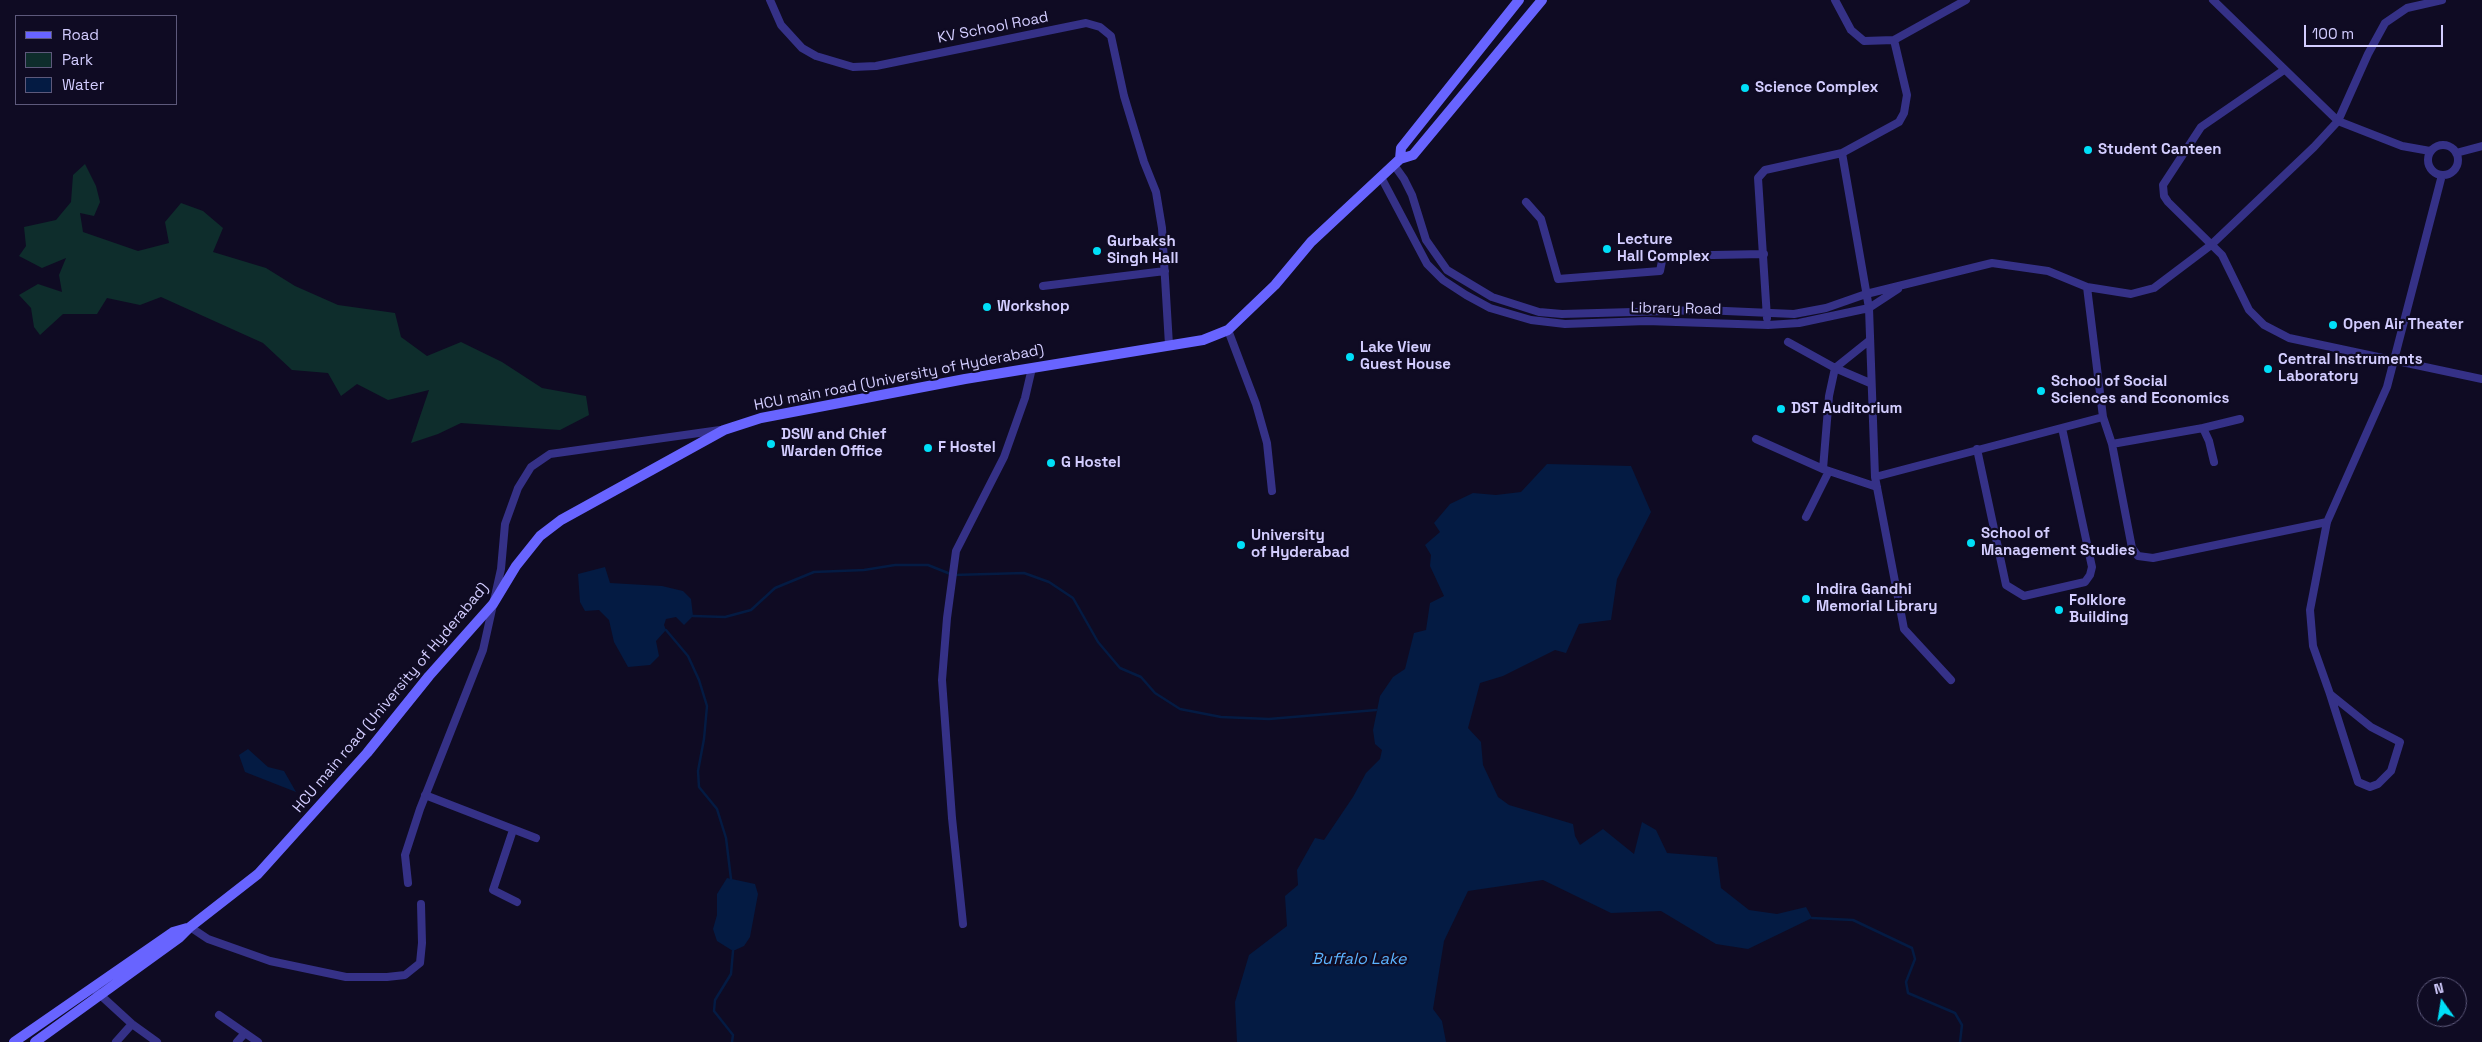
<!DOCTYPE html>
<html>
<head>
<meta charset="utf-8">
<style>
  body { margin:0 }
  #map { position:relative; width:2482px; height:1042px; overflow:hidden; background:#0f0b23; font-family:"Space Grotesk",sans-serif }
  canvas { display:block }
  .legend { position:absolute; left:15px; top:15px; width:162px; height:90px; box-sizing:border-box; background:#0f0b23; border:1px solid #5d597b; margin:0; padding:6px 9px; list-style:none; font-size:15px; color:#d3cdff }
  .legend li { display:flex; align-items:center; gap:10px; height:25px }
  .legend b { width:25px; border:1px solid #5d597b }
  .north { position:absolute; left:2417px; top:977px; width:50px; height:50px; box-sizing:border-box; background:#0f0b23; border:1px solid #5d597b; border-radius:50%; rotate:347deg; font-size:14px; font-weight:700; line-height:20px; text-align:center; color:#d3cdff }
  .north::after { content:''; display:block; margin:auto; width:18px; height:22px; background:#00dff8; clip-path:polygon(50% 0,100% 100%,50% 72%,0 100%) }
  .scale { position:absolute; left:2304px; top:25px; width:139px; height:22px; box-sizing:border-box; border:2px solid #d3cdff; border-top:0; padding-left:6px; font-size:15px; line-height:18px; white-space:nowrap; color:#d3cdff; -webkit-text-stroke:4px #0f0b23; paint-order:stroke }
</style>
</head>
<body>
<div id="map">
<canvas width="2482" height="1042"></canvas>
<ul class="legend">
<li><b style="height:6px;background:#6864ff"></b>Road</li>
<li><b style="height:14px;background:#0e2d2c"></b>Park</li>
<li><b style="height:14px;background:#041b43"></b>Water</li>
</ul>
<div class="north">N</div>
<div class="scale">100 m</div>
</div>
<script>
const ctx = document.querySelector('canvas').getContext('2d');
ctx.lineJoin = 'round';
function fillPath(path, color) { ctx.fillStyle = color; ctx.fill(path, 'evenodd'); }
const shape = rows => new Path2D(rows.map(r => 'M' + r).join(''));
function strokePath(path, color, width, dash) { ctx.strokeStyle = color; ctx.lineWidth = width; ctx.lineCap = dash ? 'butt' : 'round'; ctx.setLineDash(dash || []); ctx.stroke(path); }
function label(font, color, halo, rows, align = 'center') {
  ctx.font = font + ' "Space Grotesk",sans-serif'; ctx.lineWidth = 4.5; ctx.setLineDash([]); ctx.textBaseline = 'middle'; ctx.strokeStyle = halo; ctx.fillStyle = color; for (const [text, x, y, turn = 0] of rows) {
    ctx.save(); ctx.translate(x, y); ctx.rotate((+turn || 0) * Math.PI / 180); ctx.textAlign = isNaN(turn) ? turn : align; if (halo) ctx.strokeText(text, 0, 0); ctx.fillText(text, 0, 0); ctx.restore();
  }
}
fillPath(shape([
  [85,164,96,186,100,202,94,216,80,213,83,232,138,251,169,243,165,222,181,203,203,211,223,228,213,252,266,268,295,286,338,305,395,313,401,337,427,356,461,342,502,362,542,388,586,396,589,415,560,430,461,423,438,434,411,443,429,390,388,400,357,384,341,396,328,373,292,370,263,343,161,297,140,305,107,298,97,314,63,314,40,335,34,327,31,308,19,295,38,284,62,292,59,275,66,258,42,268,19,256,26,246,24,227,56,220,71,202,73,175]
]), '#0e2d2c');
fillPath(shape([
  [1547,464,1631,466,1651,512,1617,579,1611,620,1579,624,1566,653,1555,650,1503,676,1480,683,1468,728,1481,742,1483,765,1498,797,1509,805,1573,824,1575,836,1580,845,1603,829,1634,854,1642,822,1656,830,1667,853,1717,857,1721,888,1749,910,1777,914,1806,907,1812,918,1748,949,1716,944,1661,911,1611,913,1543,880,1468,891,1444,941,1433,1009,1442,1021,1446,1042,1237,1042,1235,1002,1249,955,1287,926,1285,896,1298,885,1297,870,1315,838,1324,840,1353,797,1366,773,1380,759,1382,750,1375,744,1373,730,1380,696,1393,677,1405,669,1414,633,1426,630,1430,603,1444,596,1430,566,1431,555,1425,545,1440,532,1434,523,1450,504,1473,493,1496,495,1521,492],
  [605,567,610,583,662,586,683,591,691,599,693,616,684,625,676,617,666,619,664,625,666,630,656,641,659,656,650,665,628,667,614,642,609,620,599,610,585,611,580,602,578,574],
  [248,749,268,767,284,771,296,792,245,772,239,755],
  [727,878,755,884,758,894,750,937,744,946,733,951,717,941,713,929,717,915,717,894]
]), '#041b43');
strokePath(shape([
  [693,616,725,617,751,610,775,588,814,572,864,570,895,565,928,565,953,575,1024,573,1049,582,1073,598,1098,642,1120,668,1141,677,1155,693,1180,709,1221,717,1269,719,1376,710],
  [666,630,688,656,699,680,707,706,704,739,698,771,699,787,717,809,726,838,731,879],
  [1812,918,1853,920,1912,948,1915,959,1906,982,1908,993,1955,1013,1962,1025,1960,1042],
  [732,1042,733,1035,714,1011,715,1000,731,974,733,951]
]), '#041b43', 2.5);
strokePath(shape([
  [770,0,781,25,802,48,816,56,853,67,876,66,1086,23,1100,27,1111,36,1124,96,1144,162,1156,192,1162,228,1169,345],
  [1835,0,1851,30,1864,41,1894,40,1907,95,1904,113,1899,122,1842,153],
  [2213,0,2338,121,2402,146,2430,151],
  [1894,40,1966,0],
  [2284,70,2201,127,2163,185,2164,196,2168,202,2222,255,2249,310,2264,325,2289,338,2482,379],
  '2428 160a15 15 0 1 1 30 0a15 15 0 1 1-30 0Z',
  [2456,153,2482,146],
  [1394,165,1404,179,1412,195,1426,240,1447,270,1492,297,1539,312,1562,314,1703,310,1794,314,1826,308,1866,294,1992,263,2048,271,2087,287,2131,294,2154,288,2211,245,2314,147,2338,121,2368,54,2385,23,2407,8,2442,0],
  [1381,177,1427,264,1443,280,1466,295,1490,308,1531,320,1565,324,1646,321,1768,325,1799,323,1869,308,1898,289],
  [1526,202,1541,219,1558,279,1660,271,1663,256,1764,254],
  [1043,286,1165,271],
  [2087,287,2103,417,2112,444,2132,548,2138,556,2153,558,2327,522],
  [1767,318,1758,178,1765,170,1842,153,1869,308,1875,477],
  [1228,330,1256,404,1267,443,1272,491],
  [1870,340,1835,368,1829,396,1823,469,1877,487],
  [1788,342,1835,368,1870,383],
  [2203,428,2240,419],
  [1756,439,1823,469],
  [2112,444,2203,428,2209,441,2214,462],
  [1977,449,2006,585,2024,596,2085,582,2090,575,2092,567,2062,428],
  [1806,517,1829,471],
  [1951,680,1904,629,1875,477,2103,417],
  [2330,694,2358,782,2370,787,2378,784,2391,771,2400,742,2371,727,2330,694,2313,646,2310,610,2327,522,2387,387,2442,175],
  [425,795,536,838],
  [513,830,493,890,517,902],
  [408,883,405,855,420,809,483,650,501,569,505,524,518,488,531,467,550,454,720,430],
  [963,924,952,818,942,680,947,618,956,551,1004,457,1025,398,1032,368],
  [190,927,208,939,270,961,346,977,387,977,405,975,420,963,422,943,421,904],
  [97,992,132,1024,157,1042],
  [219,1015,245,1033,237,1042],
  [245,1033,258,1042],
  [116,1042,132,1024]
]), '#353187', 8);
strokePath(shape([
  [1400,159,1401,148,1519,0],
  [14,1042,173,932,187,928],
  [35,1042,179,938,190,927,258,874,367,753,429,676,493,604,516,566,540,536,561,520,724,430,761,418,965,379,1203,340,1228,330,1275,285,1311,242,1400,159,1413,155,1542,0]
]), '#6864ff', 10);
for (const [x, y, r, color] of [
  [1745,88,5,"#00dff8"],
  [2088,150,5,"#00dff8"],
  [1607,249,5,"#00dff8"],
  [1097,251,5,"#00dff8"],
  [987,307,5,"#00dff8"],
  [2333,325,5,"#00dff8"],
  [1350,357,5,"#00dff8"],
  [2268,369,5,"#00dff8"],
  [2041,391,5,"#00dff8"],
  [1781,409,5,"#00dff8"],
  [771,444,5,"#00dff8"],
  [928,448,5,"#00dff8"],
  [1051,463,5,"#00dff8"],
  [1971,543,5,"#00dff8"],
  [1241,545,5,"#00dff8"],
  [1806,599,5,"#00dff8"],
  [2059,610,5,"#00dff8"]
]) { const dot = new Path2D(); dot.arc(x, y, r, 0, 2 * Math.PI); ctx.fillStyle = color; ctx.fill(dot); strokePath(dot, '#0f0b23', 2); }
label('15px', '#d3cdff', '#0f0b23', [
  ["KV School Road",993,28,-11],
  ["Library Road",1676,309,1],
  ["HCU main road (University of Hyderabad)",899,378,-11],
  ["HCU main road (University of Hyderabad)",391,698,-50]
]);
label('bold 15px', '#d3cdff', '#0f0b23', [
  ["Science Complex",1755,88],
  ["Student Canteen",2098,150],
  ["Lecture",1617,240],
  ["Hall Complex",1617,257],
  ["Gurbaksh",1107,242],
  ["Singh Hall",1107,259],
  ["Workshop",997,307],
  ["Open Air Theater",2343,325],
  ["Lake View",1360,348],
  ["Guest House",1360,365],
  ["Central Instruments",2278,360],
  ["Laboratory",2278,377],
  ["School of Social",2051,382],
  ["Sciences and Economics",2051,399],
  ["DST Auditorium",1791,409],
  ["DSW and Chief",781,435],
  ["Warden Office",781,452],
  ["F Hostel",938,448],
  ["G Hostel",1061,463],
  ["School of",1981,534],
  ["Management Studies",1981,551],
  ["University",1251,536],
  ["of Hyderabad",1251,553],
  ["Indira Gandhi",1816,590],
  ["Memorial Library",1816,607],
  ["Folklore",2069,601],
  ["Building",2069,618]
], 'left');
label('italic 16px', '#5bb3ff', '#0f0b23', [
  ["Buffalo Lake",1359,960]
]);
</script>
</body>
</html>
